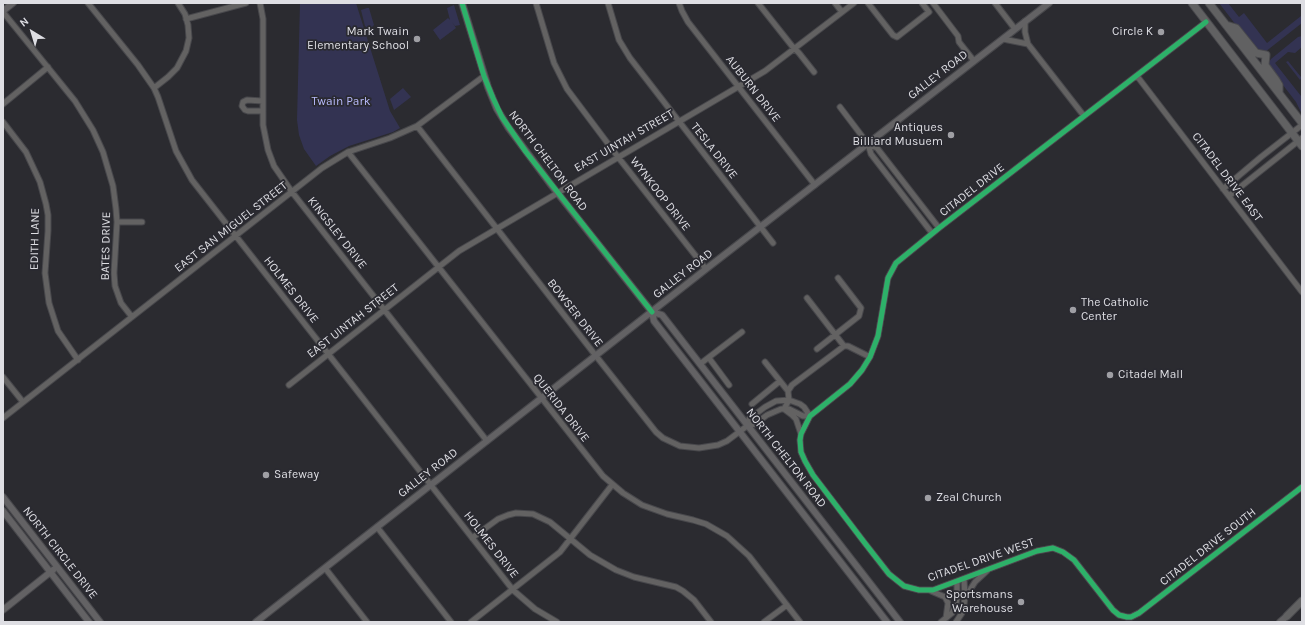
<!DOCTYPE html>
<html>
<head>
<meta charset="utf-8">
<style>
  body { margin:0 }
  #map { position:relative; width:1305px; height:625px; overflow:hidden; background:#2b2b30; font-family:Karla,sans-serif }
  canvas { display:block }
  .frame { position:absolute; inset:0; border:4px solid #dedee3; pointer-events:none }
  .north { position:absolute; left:12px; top:12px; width:40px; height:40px; -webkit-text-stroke:3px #2a2a31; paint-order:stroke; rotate:322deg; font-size:11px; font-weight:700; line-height:16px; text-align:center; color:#dedee3 }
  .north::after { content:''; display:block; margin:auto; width:14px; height:18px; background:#dedee3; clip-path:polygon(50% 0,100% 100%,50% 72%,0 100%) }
</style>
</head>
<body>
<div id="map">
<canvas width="1305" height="625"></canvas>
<div class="frame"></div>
<div class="north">N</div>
</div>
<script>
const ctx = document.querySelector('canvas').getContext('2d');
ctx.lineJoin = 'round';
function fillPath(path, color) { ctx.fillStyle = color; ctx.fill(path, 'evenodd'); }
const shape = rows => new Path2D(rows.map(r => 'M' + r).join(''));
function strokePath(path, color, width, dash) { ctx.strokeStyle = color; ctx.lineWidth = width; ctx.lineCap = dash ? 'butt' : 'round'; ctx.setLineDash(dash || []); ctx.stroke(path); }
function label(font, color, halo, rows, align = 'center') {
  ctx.font = font + ' Karla,sans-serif'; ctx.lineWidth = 3.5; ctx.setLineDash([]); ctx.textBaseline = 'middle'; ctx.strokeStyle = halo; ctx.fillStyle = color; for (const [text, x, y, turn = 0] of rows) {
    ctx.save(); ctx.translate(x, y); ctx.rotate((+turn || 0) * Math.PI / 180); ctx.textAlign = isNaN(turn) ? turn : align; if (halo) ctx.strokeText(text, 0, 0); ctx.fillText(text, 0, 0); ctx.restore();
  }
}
fillPath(shape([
  [300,3,356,3,390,111,400,128,393,132,349,146,330,156,316,166,304,149,299,135,297,120],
  [1219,3,1228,3,1239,17,1244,13,1267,43,1301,16,1302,23,1265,52,1256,51],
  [454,5,460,25,455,26,452,22,456,28,440,40,433,30,448,18,450,20,447,8],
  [367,8,369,8,374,25,372,27,368,28,365,26,361,10],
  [1302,36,1302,47,1295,53,1288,52,1275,63,1301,96,1302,95,1302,114,1296,102,1269,67,1268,64,1271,59,1298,37],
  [1288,61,1301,77,1302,77,1300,80,1286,62],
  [403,88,411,97,394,110,390,99]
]), '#333352');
const minor = shape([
  [88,3,138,65,154,88,158,97,176,151,192,180,513,590,535,609,557,622],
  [260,3,263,19,263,125,268,150,274,166,292,192,487,441],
  [536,3,554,63,567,89,618,157,706,269],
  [608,3,619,40,630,58,773,243],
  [679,3,682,11,688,22,815,185],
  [758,3,792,46,799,53,814,72],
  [835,3,842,12],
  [868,3,893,35,897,37,929,12,922,3],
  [933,3,958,36,959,42,974,61],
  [995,3,1015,29],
  [3,12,75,101,93,130,103,152,113,186,116,209,117,222,114,273,115,286,121,303,132,317],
  [186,19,246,3],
  [1025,21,1025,32,1028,44,1084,116],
  [1206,22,939,228,896,263,888,278,878,336,870,357,862,370,850,384,810,416,801,434,800,440,801,452,805,461,813,475,864,542,889,574,904,586,919,590,933,590,1037,551,1053,548,1063,552,1074,560,1113,610,1119,615,1127,617,1131,617,1139,613,1302,487],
  [1003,39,1028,44],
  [1137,76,1302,292],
  [154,88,168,77,177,68,186,51,189,38,188,25,185,14,178,3],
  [3,104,48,67],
  [840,107,868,144,871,154,932,233],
  [263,111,248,111,245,110,242,106,243,102,247,100,263,101],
  [3,122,26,152,40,182,46,204,48,215,48,231,45,273,49,303,58,331,78,360],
  [417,126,596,356,656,432,663,438,680,446,699,448,718,445,727,441,747,426],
  [868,144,877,148,939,228],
  [348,152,603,476,623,493,642,505,667,514,693,520,706,524,727,536,749,556,800,622],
  [1223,189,1261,157,1302,125],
  [1229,196,1302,138],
  [117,222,142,222],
  [807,298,844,346],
  [817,349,859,316,861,308,838,278],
  [709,358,729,385],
  [765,362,788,391,792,385,844,346,848,346,870,357],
  [700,364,742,332],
  [3,377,23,402],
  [289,385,459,251,765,71,854,3],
  [788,391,789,400,784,409,792,415,796,419,801,434],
  [752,404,780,381],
  [3,418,322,168,348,152,390,138,417,126,484,76],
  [747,426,749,419,765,407,776,401,789,400,800,404,804,407,810,416],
  [747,426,755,424,767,415,781,409,789,409,803,416,810,416],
  [377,527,451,622],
  [472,538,498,519,508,515,516,513,533,514,550,522,590,555,616,570,634,577,676,587,683,591,694,600,711,622],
  [325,568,367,622],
  [931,591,945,597,948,603,946,618],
  [966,596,975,582,988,570],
  [471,622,560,552,612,485],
  [764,622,787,605],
  [941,622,952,613,956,604,957,598,957,582],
  [956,622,962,613,964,605,965,597,964,579]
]);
const major = shape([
  [462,3,488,87,497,109,508,127,552,186,652,312,654,321,887,622],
  [3,11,13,3],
  [652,312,662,315,900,622],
  [3,497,100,622],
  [3,511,89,622],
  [3,610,53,570],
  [256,622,706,269,1049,3],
  [1280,622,1287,616]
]);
const highway = shape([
  [1192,3,1302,146],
  [1209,3,1302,123],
  [1226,25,1236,28,1256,53,1266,55,1265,65,1276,80,1279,85,1279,93],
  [1287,616,1302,601]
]);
strokePath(minor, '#48484c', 7);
strokePath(major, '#48484c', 8);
strokePath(highway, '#48484c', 9);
strokePath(minor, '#636262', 5);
strokePath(major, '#636264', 6);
strokePath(highway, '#616162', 7);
strokePath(shape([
  [462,3,484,76,493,98,502,117,526,152,652,312],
  [1206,22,939,228,896,263,888,278,878,336,870,357,862,370,850,384,810,416,801,434,800,440,801,452,805,461,813,475,864,542,889,574,904,586,919,590,933,590,1037,551,1053,548,1063,552,1074,560,1113,610,1119,615,1127,617,1131,617,1139,613,1302,487]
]), '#2db169', 5);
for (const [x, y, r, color] of [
  [1161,32,4,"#9f9fa4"],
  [417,39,4,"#9f9fa4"],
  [951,135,4,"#9f9fa4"],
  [1073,310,4,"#9f9fa4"],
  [1110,375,4,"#9f9fa4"],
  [266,475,4,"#9f9fa4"],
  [928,498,4,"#9f9fa4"],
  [1021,602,4,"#9f9fa4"]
]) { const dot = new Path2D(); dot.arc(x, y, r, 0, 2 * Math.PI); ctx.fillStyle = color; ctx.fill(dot); strokePath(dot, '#2a2a31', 1.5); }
label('12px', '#dedee3', '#2a2a31', [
  ["Mark Twain",409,32],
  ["Elementary School",409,46],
  ["Circle K",1153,32],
  ["Antiques",943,128],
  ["Billiard Musuem",943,142],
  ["The Catholic",1081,303,"left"],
  ["Center",1081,317,"left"],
  ["Citadel Mall",1118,375,"left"],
  ["Safeway",274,475,"left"],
  ["Zeal Church",936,498,"left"],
  ["Sportsmans",1013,595],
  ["Warehouse",1013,609]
], 'right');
label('12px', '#dedee3', '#2a2a31', [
  ["GALLEY ROAD",938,75,-38],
  ["AUBURN DRIVE",753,89,52],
  ["EAST UINTAH STREET",624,141,-30],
  ["TESLA DRIVE",714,151,52],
  ["NORTH CHELTON ROAD",548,161,53],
  ["CITADEL DRIVE EAST",1227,177,53],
  ["CITADEL DRIVE",972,190,-38],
  ["WYNKOOP DRIVE",660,194,52],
  ["EAST SAN MIGUEL STREET",231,227,-38],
  ["KINGSLEY DRIVE",337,233,52],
  ["EDITH LANE",35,239,-89],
  ["BATES DRIVE",106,246,-89],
  ["GALLEY ROAD",683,274,-38],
  ["HOLMES DRIVE",291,290,52],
  ["BOWSER DRIVE",575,313,52],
  ["EAST UINTAH STREET",353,321,-38],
  ["QUERIDA DRIVE",561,408,52],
  ["NORTH CHELTON ROAD",786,458,52],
  ["GALLEY ROAD",428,473,-38],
  ["HOLMES DRIVE",491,545,52],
  ["CITADEL DRIVE SOUTH",1208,547,-38],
  ["NORTH CIRCLE DRIVE",60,553,52],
  ["CITADEL DRIVE WEST",981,560,-19]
]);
label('12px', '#b9bbfd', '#2a2a31', [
  ["Twain Park",341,102]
]);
</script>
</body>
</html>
